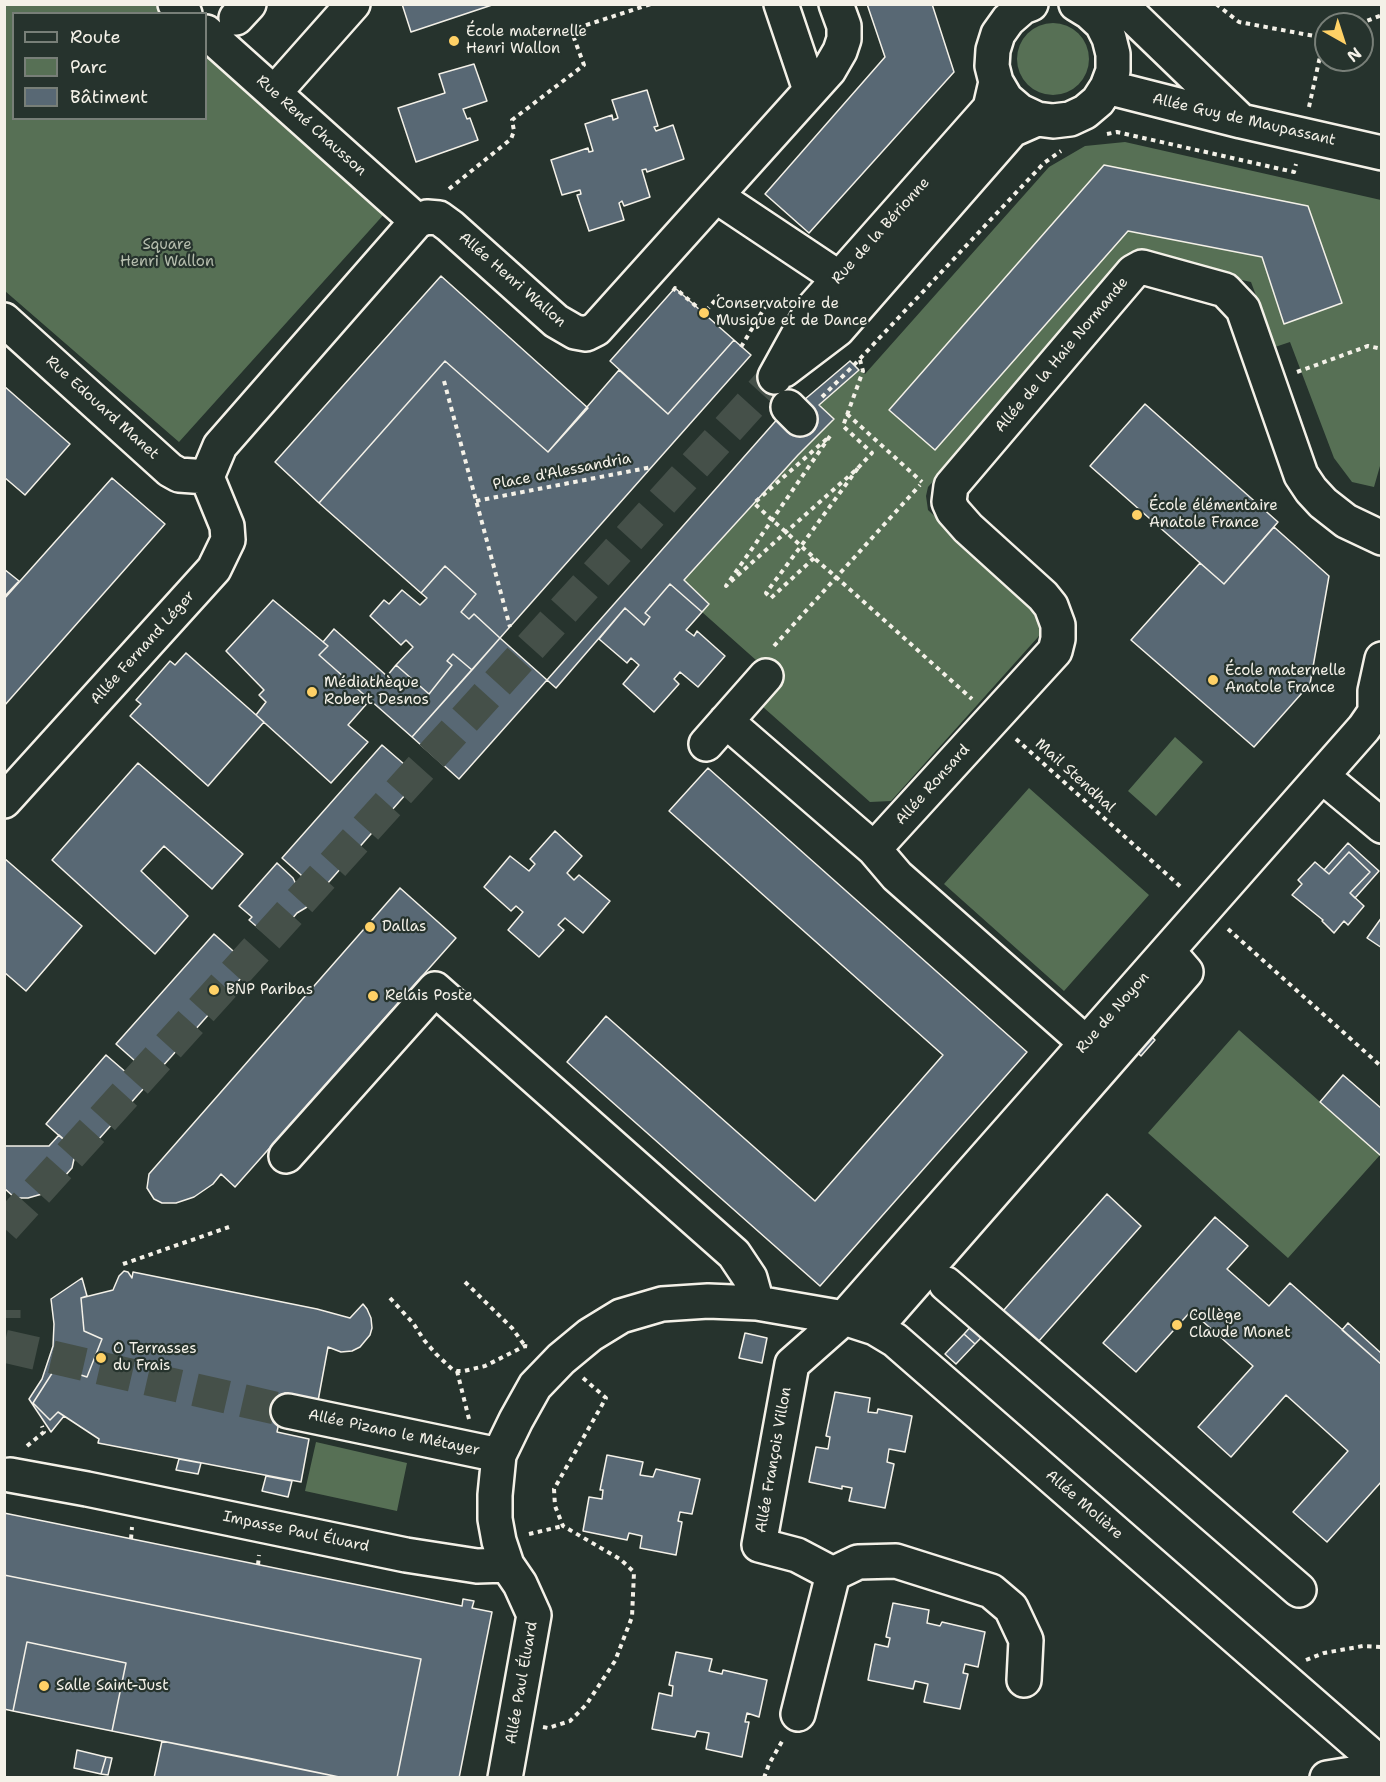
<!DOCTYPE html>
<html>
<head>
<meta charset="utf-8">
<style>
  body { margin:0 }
  #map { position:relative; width:1386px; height:1782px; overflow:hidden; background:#26332d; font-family:"Shantell Sans",sans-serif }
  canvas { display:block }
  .frame { position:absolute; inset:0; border:6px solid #f4f1e8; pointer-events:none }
  .legend { position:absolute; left:12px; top:12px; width:195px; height:108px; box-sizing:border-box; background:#26332d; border:2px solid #787f78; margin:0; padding:8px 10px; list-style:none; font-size:18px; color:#f4f1e8 }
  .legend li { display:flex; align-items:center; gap:12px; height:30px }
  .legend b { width:30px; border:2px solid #787f78 }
  .north { position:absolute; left:1314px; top:12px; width:60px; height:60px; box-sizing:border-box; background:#26332d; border:2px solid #787f78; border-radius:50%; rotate:141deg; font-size:16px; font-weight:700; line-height:24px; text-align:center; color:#f4f1e8 }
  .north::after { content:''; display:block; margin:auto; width:21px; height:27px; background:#ffd166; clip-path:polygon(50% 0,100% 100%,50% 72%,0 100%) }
</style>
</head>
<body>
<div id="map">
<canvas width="1386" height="1782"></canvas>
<div class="frame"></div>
<ul class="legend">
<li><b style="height:8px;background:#26332d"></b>Route</li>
<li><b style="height:16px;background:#577055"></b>Parc</li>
<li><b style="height:16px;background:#586874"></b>Bâtiment</li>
</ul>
<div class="north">N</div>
</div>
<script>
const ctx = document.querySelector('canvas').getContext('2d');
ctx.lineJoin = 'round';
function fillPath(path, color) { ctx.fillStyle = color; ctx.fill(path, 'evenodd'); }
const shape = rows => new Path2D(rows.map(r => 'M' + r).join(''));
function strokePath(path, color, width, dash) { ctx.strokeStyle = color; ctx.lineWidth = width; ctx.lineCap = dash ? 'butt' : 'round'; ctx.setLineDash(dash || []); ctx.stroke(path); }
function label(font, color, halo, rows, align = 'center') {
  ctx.font = font + ' "Shantell Sans",sans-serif'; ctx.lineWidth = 4.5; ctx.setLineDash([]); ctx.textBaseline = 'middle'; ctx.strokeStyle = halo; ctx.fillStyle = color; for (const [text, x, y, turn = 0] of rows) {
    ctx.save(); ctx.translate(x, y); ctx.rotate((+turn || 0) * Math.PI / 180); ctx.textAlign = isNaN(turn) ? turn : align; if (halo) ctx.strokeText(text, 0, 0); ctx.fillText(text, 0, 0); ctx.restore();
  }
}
fillPath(shape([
  [4,5,159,5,169,13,14,14,14,118,206,118,206,47,386,212,179,442,5,291],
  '1017 59a36 36 0 1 1 72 0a36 36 0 1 1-72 0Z',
  [1125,142,1381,200,1382,459,1374,487,1352,482,1334,458,1290,342,1275,347,1251,282,1132,256,928,487,926,496,928,510,1034,608,1038,614,1040,625,1039,636,891,801,870,802,754,699,775,677,702,612,709,603,684,580,798,455,834,419,819,405,859,370,865,374,1049,167,1085,146],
  [1175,737,1203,762,1156,816,1128,791],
  [1029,788,1149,895,1064,991,944,884],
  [1239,1030,1380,1155,1288,1258,1148,1133],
  [316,1442,407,1463,397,1511,305,1491]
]), '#577055');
const building = shape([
  [402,4,495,4,411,32,402,4],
  [867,4,932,4,954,72,809,233,765,194,885,57,867,4],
  [474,64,487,101,463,109,467,119,470,118,478,140,416,162,398,108,445,93,439,74,474,64],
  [647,90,658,126,654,127,656,131,673,125,684,159,647,172,646,169,642,170,650,197,624,206,622,201,619,203,624,220,589,231,577,195,581,194,580,190,562,195,551,160,588,148,589,152,593,151,585,124,612,115,613,120,618,118,612,100,647,90],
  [1104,165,1308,206,1342,303,1284,324,1262,257,1128,231,935,450,889,410,1104,165],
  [441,276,588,408,548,452,445,361,319,503,275,462,441,276],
  [675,288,734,340,668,414,610,361,675,288],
  [734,340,751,355,500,638,474,614,469,619,461,612,476,594,445,566,421,593,319,503,445,361,548,452,619,370,668,414,734,340],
  [850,361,859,370,819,405,834,419,798,455,684,580,709,604,702,612,670,584,645,613,650,617,644,625,625,608,556,688,547,680,788,407,804,400,850,361],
  [4,386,70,444,25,495,4,477,4,386],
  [1145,404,1278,522,1224,584,1090,466,1145,404],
  [112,478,165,524,4,706,4,599,112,478],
  [1274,527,1329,576,1310,684,1254,747,1131,640,1200,563,1224,584,1274,527],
  [445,566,476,594,461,612,469,619,474,614,500,638,472,670,453,654,447,661,452,665,429,694,396,665,413,647,406,640,401,645,370,616,384,600,389,604,402,590,420,605,427,598,421,593,445,566],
  [4,569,19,581,4,597,4,569],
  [670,584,702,612,686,630,694,636,697,631,725,656,698,687,680,672,674,679,679,684,654,712,623,684,639,665,631,658,627,663,599,639,625,608,644,625,650,617,645,613,670,584],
  [273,600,328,646,319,655,370,700,348,725,368,742,331,783,256,715,266,702,259,695,264,690,226,651,273,600],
  [334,629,387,676,396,665,429,694,452,665,447,661,453,654,472,670,412,737,319,655,328,646,323,642,334,629],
  [500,638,547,680,459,779,412,737,500,638],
  [186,653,264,722,208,786,130,716,141,704,136,700,170,661,175,665,186,653],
  [382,745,420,778,320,892,282,858,382,745],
  [138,763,243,854,212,889,164,846,141,871,188,916,155,954,52,860,138,763],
  [708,768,1027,1052,820,1286,567,1062,606,1016,815,1201,943,1055,669,811,708,768],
  [555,831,582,856,567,873,574,880,579,875,610,901,583,933,565,918,558,925,564,930,539,957,508,930,523,912,516,906,511,911,484,887,510,856,529,871,535,864,530,859,555,831],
  [1348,843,1379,871,1355,898,1350,893,1370,872,1349,852,1329,874,1324,870,1348,843],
  [1349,852,1370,872,1350,893,1364,906,1348,925,1344,921,1334,933,1322,921,1323,920,1292,895,1302,884,1298,880,1315,862,1329,874,1349,852],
  [4,858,82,926,26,991,4,972,4,858],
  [277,863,293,878,307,907,297,913,278,935,269,937,249,920,252,917,239,906,277,863],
  [400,888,456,938,235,1187,221,1174,213,1184,194,1197,176,1203,162,1203,154,1199,147,1188,149,1174,400,888],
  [1382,917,1382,948,1367,938,1382,917],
  [214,934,251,967,153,1077,116,1044,214,934],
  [1144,1029,1155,1040,1141,1056,1129,1045,1144,1029],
  [106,1055,144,1088,83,1157,46,1124,106,1055],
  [1343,1075,1382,1109,1382,1153,1380,1155,1320,1102,1343,1075],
  [59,1135,76,1150,72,1168,56,1186,42,1194,28,1198,15,1198,4,1188,4,1146,49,1146,59,1135],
  [1107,1194,1141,1226,1038,1342,1003,1311,1107,1194],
  [1215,1217,1248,1246,1227,1269,1269,1306,1290,1283,1382,1365,1382,1481,1327,1542,1293,1512,1348,1451,1286,1395,1231,1457,1198,1427,1253,1366,1191,1311,1136,1372,1103,1343,1215,1217],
  [124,1271,128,1272,132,1278,133,1272,317,1309,350,1318,363,1304,367,1309,371,1318,372,1328,370,1335,360,1347,352,1351,341,1352,328,1347,318,1401,285,1393,277,1432,309,1439,301,1482,98,1443,99,1439,58,1412,50,1420,33,1403,56,1367,87,1377,102,1339,84,1331,81,1298,113,1290,119,1276,124,1271],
  [82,1278,87,1296,81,1298,84,1331,102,1339,87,1377,56,1367,33,1403,50,1420,58,1412,64,1416,51,1432,29,1399,42,1379,53,1346,54,1324,51,1299,82,1278],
  [993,1302,1005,1313,975,1344,964,1334,993,1302],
  [1348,1323,1382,1354,1382,1365,1342,1330,1348,1323],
  [745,1333,767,1338,762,1363,739,1358,745,1333],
  [964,1334,975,1344,956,1364,945,1354,964,1334],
  [835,1392,870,1398,868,1412,877,1413,878,1409,912,1416,905,1452,889,1449,887,1462,894,1464,885,1508,849,1501,852,1488,842,1486,842,1489,809,1482,816,1447,828,1449,830,1437,826,1436,835,1392],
  [607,1455,643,1462,640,1475,653,1477,656,1469,700,1479,692,1514,680,1512,678,1521,682,1522,676,1555,640,1548,642,1536,629,1533,627,1540,583,1531,589,1497,602,1499,603,1490,600,1490,607,1455],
  [179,1459,201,1463,198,1474,176,1470,179,1459],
  [266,1476,292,1481,288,1497,262,1491,266,1476],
  [4,1513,462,1606,463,1599,474,1601,472,1608,492,1612,459,1778,397,1778,421,1659,4,1575,4,1513],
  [4,1575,421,1659,397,1778,344,1778,112,1731,126,1663,27,1642,13,1711,4,1709,4,1575],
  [893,1603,929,1610,927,1623,940,1626,942,1622,985,1632,978,1667,965,1664,963,1673,968,1674,960,1709,924,1702,928,1684,915,1681,913,1689,868,1680,875,1644,888,1647,890,1638,886,1637,893,1603],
  [27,1642,126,1663,112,1731,13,1711,27,1642],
  [676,1652,712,1659,709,1671,722,1674,723,1670,767,1680,759,1717,747,1713,745,1722,749,1722,742,1757,706,1749,709,1733,697,1731,695,1737,652,1729,659,1693,672,1696,673,1686,669,1685,676,1652],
  [162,1741,253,1759,344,1778,154,1778,162,1741],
  [77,1750,106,1757,101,1774,74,1768,77,1750],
  [106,1757,112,1758,108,1775,101,1774,106,1757]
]);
fillPath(building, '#586874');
strokePath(building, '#f4f1e8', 1.5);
strokePath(shape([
  [4,1228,775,377],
  [4,1310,4,1318],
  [4,1346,288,1411]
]), '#455049', 33, [33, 16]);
const minor = shape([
  [175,4,185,14],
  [781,4,810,90],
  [1031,4,1023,7,1008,20,998,34,993,50,992,66,996,82,1006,99,1020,111,1037,119,1053,121,1070,119,1085,112,1098,101,1107,87,1113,71,1113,54,1109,38,1102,24,1089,12,1076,4],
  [1120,4,1240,120],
  [236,18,249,4],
  [206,32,417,221],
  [1107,87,1241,121,1382,153],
  [274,93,353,4],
  [716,196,839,278,855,293],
  [4,320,170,470,179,475,207,477],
  [784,370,838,329,1012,130,1037,119],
  [775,377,813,308,990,108,996,82],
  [788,407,800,419],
  [207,477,220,446,417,221,427,217,439,218,450,226,556,321,575,332,586,334,596,329,829,70,840,51,844,39,844,26,836,4],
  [1375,712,1375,691,1382,659],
  [726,721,874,849,897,876,1086,1043],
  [706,744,766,676],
  [1322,776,1382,826],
  [4,801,214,569,228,540,227,526,207,477],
  [874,849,1055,651,1058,639,1058,625,1051,606,1043,596,968,528,953,511,949,502,951,486,1133,272,1142,267,1225,290,1243,309,1301,475,1311,490,1323,503,1346,521,1382,538],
  [286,1156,435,989,734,1254,750,1278,757,1303],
  [946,1284,1299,1590],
  [875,1328,1186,972,1168,951],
  [288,1411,499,1455],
  [10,1475,87,1489,406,1555,477,1566,507,1565],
  [833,1574,858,1562,896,1561,991,1591,1011,1608,1026,1640,1024,1680],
  [798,1714,833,1574,797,1555,759,1545,792,1364,844,1318,1364,728,1375,712],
  [505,1778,534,1615,520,1584,507,1565,499,1541,495,1519,495,1495,499,1455,516,1420,535,1386,561,1359,590,1335,621,1316,662,1304,708,1301,757,1303,844,1318,875,1328,895,1340,1382,1765],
  [1327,1778,1382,1769]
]);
strokePath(minor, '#f4f1e8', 38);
strokePath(shape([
  [1216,4,1239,22,1325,38],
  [1359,24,1382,15],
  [1309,107,1324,38],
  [1107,134,1117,132,1294,172,1296,164],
  [449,189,511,139,514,131,512,120,584,65,571,30,651,4],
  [673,291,675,288,704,313,720,295],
  [741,347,765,307],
  [1297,372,1368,346,1382,349],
  [444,381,510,627],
  [822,397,854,365,1044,163,1061,151],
  [847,414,922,482],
  [858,468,872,453,843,426,863,371,860,360],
  [476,501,652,467],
  [814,558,771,598,766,593,801,546,858,468,786,532,726,586,772,520,830,436,754,503,772,520,786,532,801,546,810,554,814,558,836,577,972,699],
  [774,646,920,485],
  [1016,739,1182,888],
  [1228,929,1382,1067],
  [123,1264,229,1227],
  [465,1282,512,1328,525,1346],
  [390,1298,413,1323,424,1340,436,1354,452,1369,457,1371,464,1371,485,1366,525,1346,531,1347],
  [457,1371,469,1419],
  [27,1446,44,1432,42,1426],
  [529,1534,563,1526],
  [131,1539,132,1527],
  [258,1565,259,1555],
  [1306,1660,1324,1653,1363,1646,1382,1647],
  [543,1727,548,1728,570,1721,586,1705,615,1661,632,1617,634,1572,620,1559,563,1526,555,1506,554,1489,606,1398,583,1378],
  [764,1778,769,1764,784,1738]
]), '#f4f1e8', 4, [4.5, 4.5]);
strokePath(minor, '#26332d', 33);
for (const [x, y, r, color] of [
  [454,41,6,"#ffd166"],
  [704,313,6,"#ffd166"],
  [1137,515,6,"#ffd166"],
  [1213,680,6,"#ffd166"],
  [312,692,6,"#ffd166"],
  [370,927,6,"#ffd166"],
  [214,990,6,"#ffd166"],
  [373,996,6,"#ffd166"],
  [1177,1325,6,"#ffd166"],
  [101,1358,6,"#ffd166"],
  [44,1686,6,"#ffd166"]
]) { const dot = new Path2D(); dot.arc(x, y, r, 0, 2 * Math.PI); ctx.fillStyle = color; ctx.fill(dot); strokePath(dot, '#26332d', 2); }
label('15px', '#f4f1e8', '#26332d', [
  ["École maternelle",466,32],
  ["Henri Wallon",466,49],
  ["Conservatoire de",716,304],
  ["Musique et de Dance",716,321],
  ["École élémentaire",1149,506],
  ["Anatole France",1149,523],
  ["École maternelle",1225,671],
  ["Anatole France",1225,688],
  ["Médiathèque",324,683],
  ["Robert Desnos",324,700],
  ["Dallas",382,927],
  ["BNP Paribas",226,990],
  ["Relais Poste",385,996],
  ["Collège",1189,1316],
  ["Claude Monet",1189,1333],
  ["O Terrasses",113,1349],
  ["du Frais",113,1366],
  ["Salle Saint-Just",56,1686]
], 'left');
label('15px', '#f4f1e8', '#26332d', [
  ["Allée Guy de Maupassant",1244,120,13],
  ["Rue René Chausson",311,126,42],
  ["Rue de la Bérionne",881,231,-48],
  ["Allée Henri Wallon",512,280,41],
  ["Allée de la Haie Normande",1062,355,-50],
  ["Rue Edouard Manet",102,408,42],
  ["Place d'Alessandria",562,472,-11],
  ["Allée Fernand Léger",143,648,-48],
  ["Mail Stendhal",1075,776,42],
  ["Allée Ronsard",933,785,-48],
  ["Rue de Noyon",1113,1013,-49],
  ["Allée Pizano le Métayer",394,1433,12],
  ["Allée François Villon",774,1460,-80],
  ["Allée Molière",1084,1505,41],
  ["Impasse Paul Éluard",296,1532,12],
  ["Allée Paul Éluard",522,1683,-80]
]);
label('15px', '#b5bdad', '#26332d', [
  ["Square",167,245],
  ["Henri Wallon",167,262]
]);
</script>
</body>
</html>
